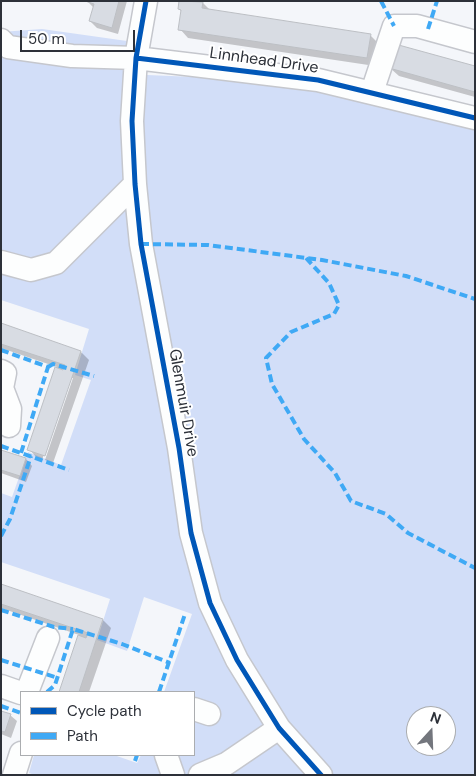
<!DOCTYPE html>
<html>
<head>
<meta charset="utf-8">
<style>
  body { margin:0 }
  #map { position:relative; width:476px; height:776px; overflow:hidden; background:#f4f6fa; font-family:"DM Sans",sans-serif }
  canvas { display:block }
  .frame { position:absolute; inset:0; border:2px solid #2d3139; pointer-events:none }
  .legend { position:absolute; left:20px; top:691px; width:175px; height:65px; box-sizing:border-box; background:#fff; border:1px solid #abadb0; margin:0; padding:6px 9px; list-style:none; font-size:15px; color:#2d3139 }
  .legend li { display:flex; align-items:center; gap:10px; height:25px }
  .legend b { width:25px; border:1px solid #abadb0 }
  .north { position:absolute; left:406px; top:706px; width:50px; height:50px; box-sizing:border-box; background:#fff; border:1px solid #abadb0; border-radius:50%; rotate:20deg; font-size:14px; font-weight:700; line-height:20px; text-align:center; color:#2d3139 }
  .north::after { content:''; display:block; margin:auto; width:18px; height:22px; background:#73767d; clip-path:polygon(50% 0,100% 100%,50% 72%,0 100%) }
  .scale { position:absolute; left:20px; top:30px; width:115px; height:22px; box-sizing:border-box; border:2px solid #2d3139; border-top:0; padding-left:6px; font-size:15px; line-height:18px; white-space:nowrap; color:#2d3139; -webkit-text-stroke:4px #fff; paint-order:stroke }
</style>
</head>
<body>
<div id="map">
<canvas width="476" height="776"></canvas>
<div class="frame"></div>
<ul class="legend">
<li><b style="height:6px;background:#0057b8"></b>Cycle path</li>
<li><b style="height:6px;background:#3fa9f5"></b>Path</li>
</ul>
<div class="north">N</div>
<div class="scale">50 m</div>
</div>
<script>
const ctx = document.querySelector('canvas').getContext('2d');
ctx.lineJoin = 'round';
function fillPath(path, color) { ctx.fillStyle = color; ctx.fill(path, 'evenodd'); }
const shape = rows => new Path2D(rows.map(r => 'M' + r).join(''));
function strokePath(path, color, width, dash) { ctx.strokeStyle = color; ctx.lineWidth = width; ctx.lineCap = dash ? 'butt' : 'round'; ctx.setLineDash(dash || []); ctx.stroke(path); }
function label(font, color, halo, rows, align = 'center') {
  ctx.font = font + ' "DM Sans",sans-serif'; ctx.lineWidth = 4; ctx.setLineDash([]); ctx.textBaseline = 'middle'; ctx.strokeStyle = halo; ctx.fillStyle = color; for (const [text, x, y, turn = 0] of rows) {
    ctx.save(); ctx.translate(x, y); ctx.rotate((+turn || 0) * Math.PI / 180); ctx.textAlign = isNaN(turn) ? turn : align; if (halo) ctx.strokeText(text, 0, 0); ctx.fillText(text, 0, 0); ctx.restore();
  }
}
fillPath(shape([
  [42,29,127,41,123,74,267,80,365,99,475,128,475,775,35,775,29,773,34,755,114,755,137,763,141,755,194,755,194,692,164,692,192,614,144,597,127,651,97,640,110,599,1,562,1,493,12,497,28,452,61,465,91,380,75,375,89,329,1,300,1,32],
  [416,716,446,716,446,746,416,746]
]), '#d2def8');
fillPath(shape([
  [87,1,127,1,118,34,97,28,90,21,94,8],
  [180,1,203,3,211,11,370,35,378,43,375,66,188,38,180,29,182,12,179,9],
  [390,68,475,68,475,97,399,76],
  [1,325,81,352,89,360,53,463,45,460,73,378,71,378,42,460,37,458,29,449,57,367,1,348],
  [1,451,26,459,32,466,26,482,1,473],
  [1,585,103,620,111,628,89,692,60,692,79,635,1,608],
  [1,712,10,715,17,721,11,738,1,734]
]), '#0003');
const building = shape([
  [85,1,119,1,112,28,89,21,94,4,85,1],
  [179,1,203,2,202,8,371,34,367,58,178,30,181,10,178,9,179,1],
  [395,44,475,66,475,92,389,68,395,44],
  [1,323,81,351,45,456,27,450,55,367,63,370,65,365,1,344,1,323],
  [1,450,26,458,20,476,1,470,1,450],
  [1,584,103,619,79,692,59,692,78,635,86,638,88,633,1,604,1,584],
  [1,711,11,714,5,732,1,731,1,711]
]);
fillPath(building, '#d8dce3');
strokePath(building, '#bcbfc4', 1);
const minor = shape([
  [146,1,136,58,132,121,135,184,141,244,179,448,191,533,210,603,237,660,279,728,321,775],
  [1,40,8,47,72,56,136,58,318,80,475,118],
  [372,92,394,26,417,26,475,42],
  [1,262,31,270,56,263,135,184],
  [1,371,5,373,2,388,10,409,9,426],
  [1,686,21,693],
  [27,692,48,638],
  [194,709,209,714],
  [166,755,173,775],
  [14,775,21,753],
  [200,775,226,764,279,728]
]);
strokePath(minor, '#c5c7cd', 25);
strokePath(minor, '#fdfefe', 22);
strokePath(shape([
  [381,1,394,26],
  [428,29,437,1],
  [141,244,208,245,322,260,406,276,475,299],
  [306,258,329,283,339,305,334,314,291,332,266,358,272,384,304,439,335,473,351,501,386,514,408,533,475,568],
  [1,350,48,367,21,453],
  [48,367,53,364,94,376],
  [1,446,69,470],
  [1,536,10,519,31,456],
  [1,610,54,627,73,629],
  [1,660,58,678],
  [47,692,55,685,73,629,122,644,170,663],
  [159,692,185,614],
  [1,706,21,713],
  [135,761,137,755]
]), '#3fa9f5', 4, [8, 4]);
strokePath(shape([
  [146,1,136,58,132,121,135,184,141,244,179,448,191,533,210,603,237,660,279,728,321,775],
  [136,58,318,80,475,118]
]), '#0057b8', 5);
label('16px', '#2d3139', '#fff', [
  ["Linnhead Drive",264,61,8],
  ["Glenmuir Drive",183,403,80]
]);
</script>
</body>
</html>
